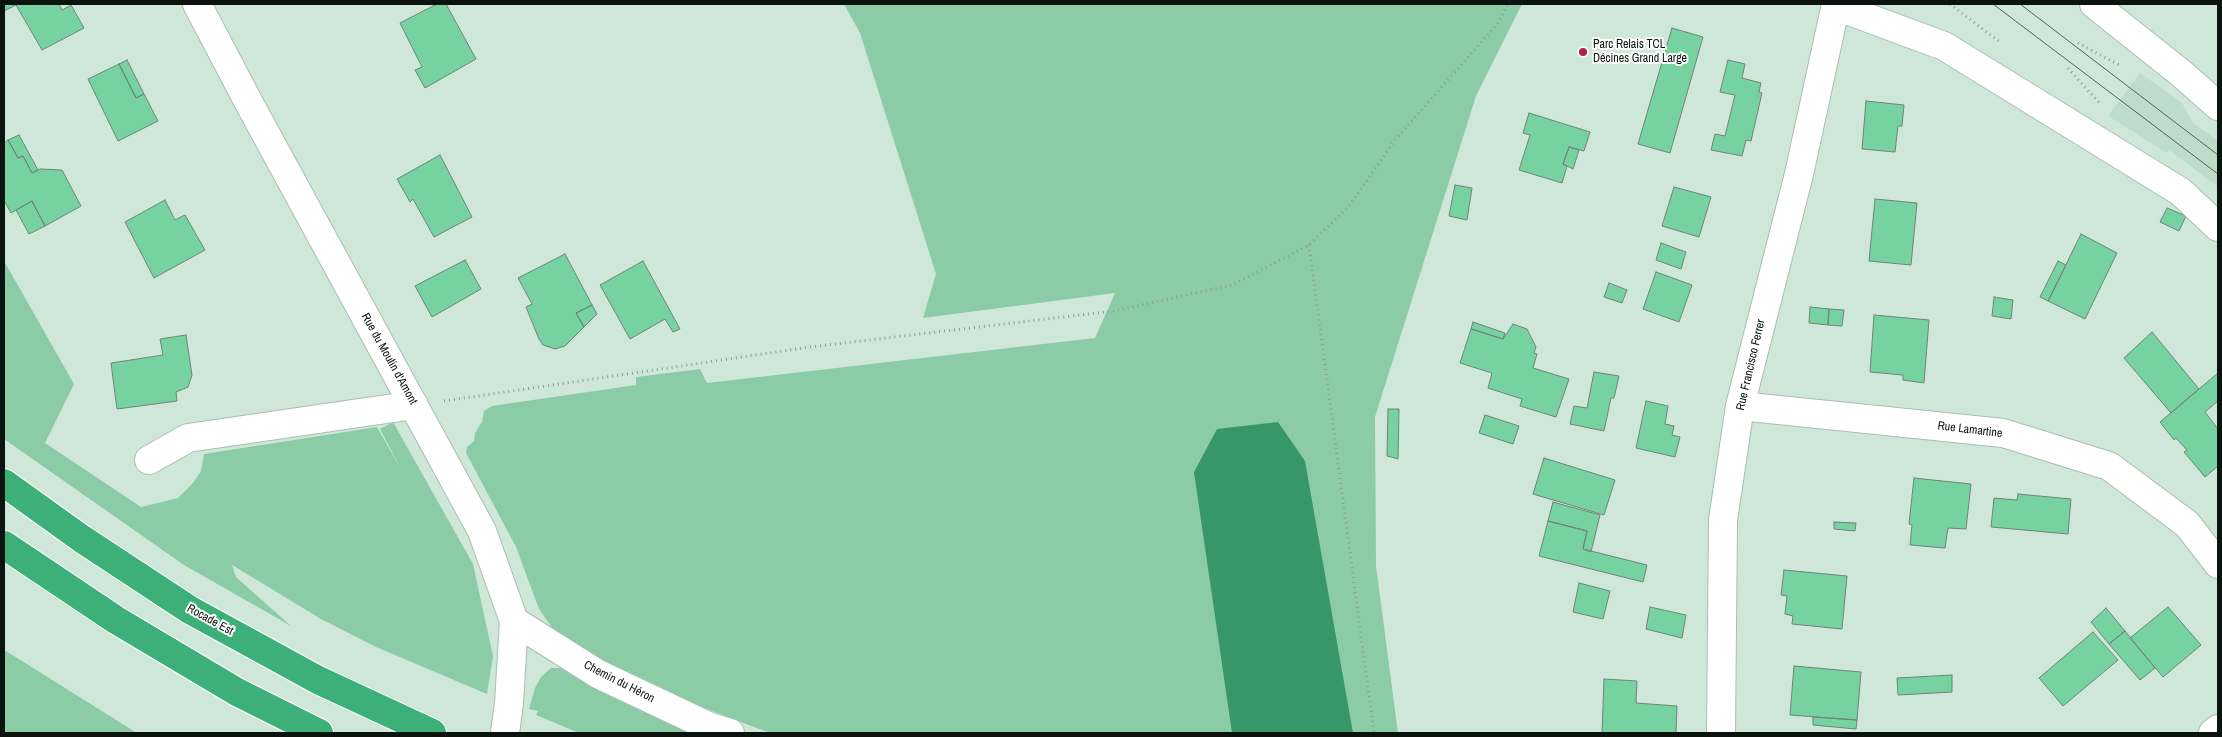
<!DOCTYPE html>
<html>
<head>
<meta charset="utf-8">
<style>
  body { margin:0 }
  #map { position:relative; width:2222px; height:737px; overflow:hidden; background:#cfe7d9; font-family:"Archivo Narrow",sans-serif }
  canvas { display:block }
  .frame { position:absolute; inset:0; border:5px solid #0b130e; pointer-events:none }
</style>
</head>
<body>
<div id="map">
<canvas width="2222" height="737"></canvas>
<div class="frame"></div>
</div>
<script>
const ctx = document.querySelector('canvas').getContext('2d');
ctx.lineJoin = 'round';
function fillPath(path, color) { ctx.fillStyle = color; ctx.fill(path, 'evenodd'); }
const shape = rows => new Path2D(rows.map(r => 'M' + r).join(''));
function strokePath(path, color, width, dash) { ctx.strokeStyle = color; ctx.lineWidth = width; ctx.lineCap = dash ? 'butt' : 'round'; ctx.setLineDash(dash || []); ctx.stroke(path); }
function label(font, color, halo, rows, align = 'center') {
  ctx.font = font + ' "Archivo Narrow",sans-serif'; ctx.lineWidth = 4; ctx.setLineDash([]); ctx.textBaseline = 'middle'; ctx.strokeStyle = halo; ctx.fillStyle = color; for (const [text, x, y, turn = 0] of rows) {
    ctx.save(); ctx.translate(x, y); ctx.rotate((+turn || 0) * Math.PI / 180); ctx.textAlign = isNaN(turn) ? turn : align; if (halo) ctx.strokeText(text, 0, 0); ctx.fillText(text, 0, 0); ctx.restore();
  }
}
fillPath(shape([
  [2140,73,2182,103,2193,123,2218,141,2218,187,2169,150,2167,153,2108,116]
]), '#bedcca');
fillPath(shape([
  [844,4,1522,4,1476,96,1375,417,1376,566,1398,733,770,733,704,708,638,680,579,647,553,629,539,609,516,547,466,453,467,447,474,441,475,433,482,422,484,411,492,406,636,385,636,377,700,369,707,383,1095,338,1115,293,923,318,936,274,860,33],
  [4,261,74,384,45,443,141,507,178,498,193,483,201,471,204,454,377,427,401,469,380,429,393,422,473,564,493,656,487,694,376,647,321,619,232,565,236,577,291,626,184,565,4,439],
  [6,651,137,733,4,733,4,652],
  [551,668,565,668,698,733,579,733,536,715,538,711,529,709,535,688,541,677]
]), '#8bcca7');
fillPath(shape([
  [1278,422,1305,461,1353,733,1232,733,1194,472,1217,429]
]), '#389769');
const building = shape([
  [4,4,59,4,62,10,71,5,84,28,42,50,16,5,4,11,4,4],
  [437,4,446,4,476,59,425,88,415,70,422,67,400,23,437,4],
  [1672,28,1703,37,1670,153,1638,144,1672,28],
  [127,60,144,94,136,98,119,64,127,60],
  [1728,60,1745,64,1742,78,1761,83,1759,92,1762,93,1751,141,1746,140,1742,156,1711,150,1715,134,1725,136,1735,95,1720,92,1728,60],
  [119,64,136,98,144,94,158,121,118,141,88,79,119,64],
  [1866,101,1904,105,1902,126,1898,126,1895,152,1862,149,1866,101],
  [1529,113,1590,132,1584,151,1569,147,1563,164,1567,166,1562,183,1519,170,1530,135,1523,133,1529,113],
  [19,135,38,170,32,173,23,156,18,158,8,140,19,135],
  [8,140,18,158,23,156,32,173,40,169,62,170,81,206,45,226,32,201,11,213,4,200,4,143,8,140],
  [1569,147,1579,150,1573,169,1563,164,1569,147],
  [440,155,472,217,434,237,413,199,410,202,397,179,440,155],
  [1455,185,1472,188,1467,220,1449,216,1455,185],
  [1674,187,1711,197,1699,237,1662,226,1674,187],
  [1875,199,1917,203,1911,265,1869,261,1875,199],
  [165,200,175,220,185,215,205,250,154,278,125,222,165,200],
  [32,201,45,226,29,234,16,210,32,201],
  [2167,208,2186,216,2179,231,2160,222,2167,208],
  [2081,234,2117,253,2085,319,2048,301,2081,234],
  [1661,243,1686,252,1681,269,1656,260,1661,243],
  [565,254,592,305,576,313,584,327,565,346,555,349,543,345,539,339,526,307,532,304,518,278,565,254],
  [465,260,481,289,432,317,415,286,465,260],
  [643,261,680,329,673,332,665,319,630,339,600,285,643,261],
  [2058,261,2066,265,2048,301,2040,297,2058,261],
  [1656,272,1692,285,1679,322,1643,309,1656,272],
  [1609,283,1627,290,1622,303,1604,297,1609,283],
  [1994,297,2013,300,2011,319,1992,316,1994,297],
  [592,305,597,314,584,327,576,313,592,305],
  [1810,307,1829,309,1828,325,1809,323,1810,307],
  [1829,309,1844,310,1842,326,1828,325,1829,309],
  [1874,315,1929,320,1924,383,1903,380,1903,375,1870,372,1874,315],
  [1473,322,1505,333,1503,339,1471,329,1473,322],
  [1513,324,1527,329,1536,347,1534,353,1537,354,1533,368,1569,379,1556,417,1520,406,1522,399,1488,388,1492,373,1460,363,1471,329,1503,339,1513,324],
  [2152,332,2199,389,2171,413,2124,358,2152,332],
  [186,335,192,375,188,387,176,392,177,401,117,409,111,363,163,355,160,339,186,335],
  [1594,372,1619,376,1614,398,1611,398,1604,431,1570,424,1574,406,1587,408,1594,372],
  [2218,373,2218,401,2205,412,2218,429,2218,466,2205,477,2184,452,2187,450,2176,438,2174,440,2160,422,2218,373],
  [1646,401,1668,406,1665,424,1674,426,1672,435,1680,437,1675,457,1636,448,1646,401],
  [1388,409,1399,409,1398,459,1387,456,1388,409],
  [1485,415,1519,426,1513,444,1479,433,1485,415],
  [1544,458,1615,480,1604,515,1533,494,1544,458],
  [1914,478,1971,484,1966,529,1948,528,1945,548,1910,545,1912,525,1909,524,1914,478],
  [2018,494,2071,499,2068,534,1991,527,1994,498,2017,500,2018,494],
  [1553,502,1600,515,1591,552,1583,549,1587,531,1548,521,1553,502],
  [1548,521,1587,531,1583,549,1647,565,1643,582,1539,556,1548,521],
  [1834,522,1856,523,1855,531,1834,529,1834,522],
  [1784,570,1847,576,1842,629,1792,624,1793,616,1785,614,1787,596,1781,595,1784,570],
  [1579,583,1610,591,1603,619,1573,612,1579,583],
  [1650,607,1686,615,1682,638,1646,629,1650,607],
  [2168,607,2201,645,2163,677,2130,638,2168,607],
  [2106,608,2125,631,2109,644,2091,622,2106,608],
  [2125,631,2155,668,2140,680,2109,644,2125,631],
  [2093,632,2118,660,2063,706,2039,678,2093,632],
  [1794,666,1861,672,1857,720,1790,715,1794,666],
  [1952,675,1952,692,1898,695,1897,678,1952,675],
  [1604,679,1637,681,1636,703,1677,706,1676,733,1602,733,1604,679],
  [1813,717,1857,720,1856,729,1813,725,1813,717]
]);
fillPath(building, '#76d2a1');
strokePath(building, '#6f8477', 1);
const minor = shape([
  [197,4,249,103,482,531,514,621,509,703,505,733],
  [2094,4,2182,74,2218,106],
  [1836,6,1944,46,2181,192,2218,227],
  [1740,406,2003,433,2109,466,2187,524,2218,564],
  [149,460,188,438,414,405],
  [514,621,598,674,710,727,730,733],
  [1721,733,1723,520,1740,406,1799,174,1836,4],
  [2213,733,2218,729]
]);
const highway = shape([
  [4,483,82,539,190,610,318,680,432,733],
  [4,545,116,620,237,692,319,733]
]);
strokePath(minor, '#a8bfb1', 30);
strokePath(highway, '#fff', 30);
strokePath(shape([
  [1950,4,2001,43],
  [2078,43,2119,65],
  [2068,68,2101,105],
  [1309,245,1374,733],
  [444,401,810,347,1114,311,1232,285,1309,245,1349,206,1395,140,1498,23,1508,4]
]), '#8b9d93', 3, [1, 4]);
strokePath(minor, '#fff', 28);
strokePath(highway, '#3db07a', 28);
strokePath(shape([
  [1993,4,2218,174],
  [2020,4,2218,155]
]), '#536158', 1);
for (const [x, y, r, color] of [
  [1583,52,5,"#b11f4d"]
]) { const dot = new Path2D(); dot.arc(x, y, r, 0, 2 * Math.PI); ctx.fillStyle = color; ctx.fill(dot); strokePath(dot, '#fff', 2); }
label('12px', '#0b130e', '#fff', [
  ["Parc Relais TCL",1593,45],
  ["Décines Grand Large",1593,59]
], 'left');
label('12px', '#0b130e', '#fff', [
  ["Rue du Moulin d'Amont",389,359,61],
  ["Rue Francisco Ferrer",1751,365,-77],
  ["Rue Lamartine",1970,430,7],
  ["Rocade Est",210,620,29],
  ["Chemin du Héron",619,682,27]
]);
</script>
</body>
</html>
